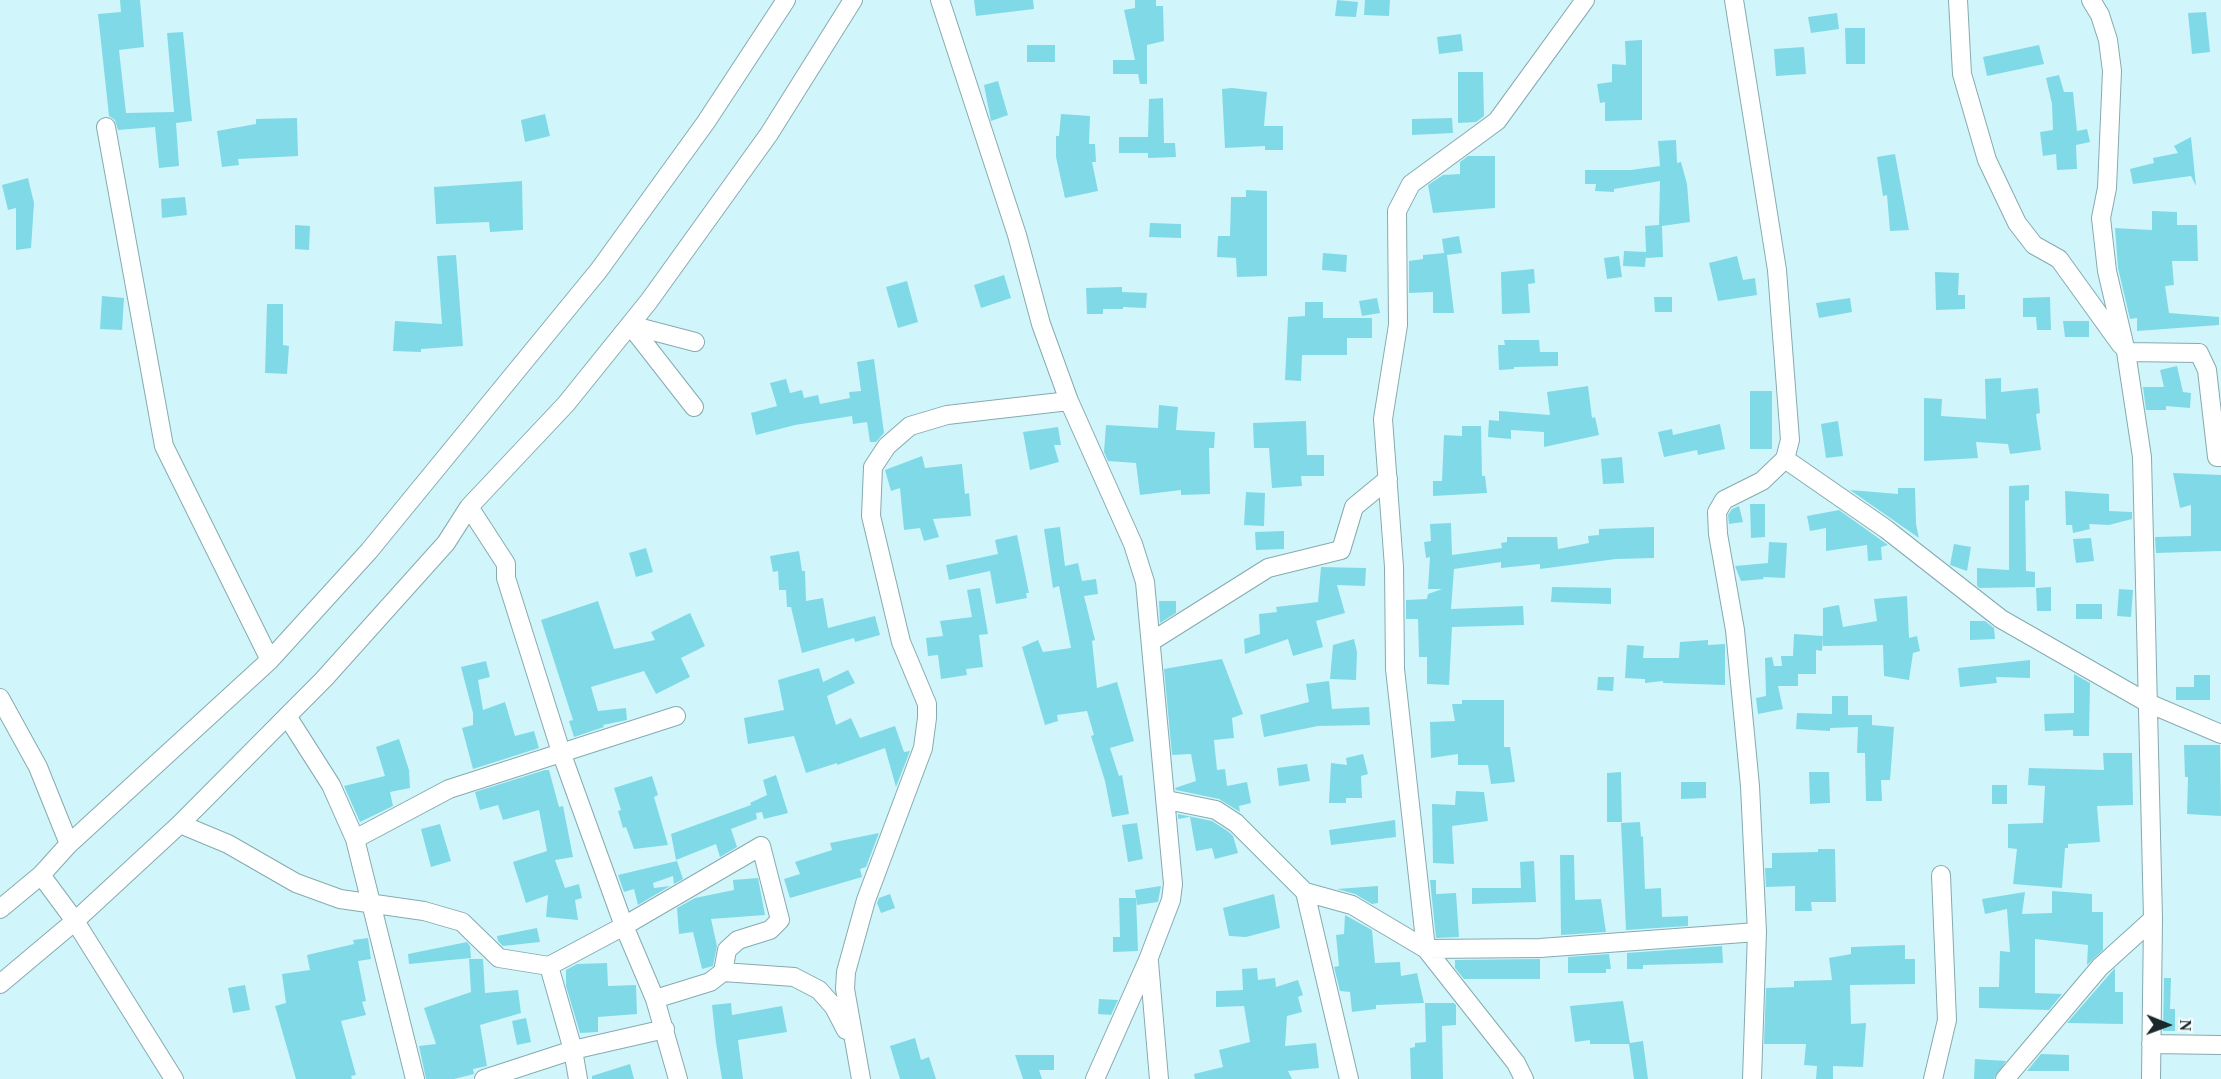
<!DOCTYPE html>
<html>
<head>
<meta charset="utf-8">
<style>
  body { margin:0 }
  #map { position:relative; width:2221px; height:1079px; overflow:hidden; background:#d0f6fc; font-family:Georgia,serif }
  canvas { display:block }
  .north { position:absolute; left:2137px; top:995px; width:60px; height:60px; -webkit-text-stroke:4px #f5fdfe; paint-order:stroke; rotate:91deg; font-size:16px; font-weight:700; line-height:24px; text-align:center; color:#1a282a }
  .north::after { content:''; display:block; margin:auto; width:21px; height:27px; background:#1a282a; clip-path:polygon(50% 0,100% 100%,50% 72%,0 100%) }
</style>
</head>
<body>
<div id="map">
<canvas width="2221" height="1079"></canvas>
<div class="north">N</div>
</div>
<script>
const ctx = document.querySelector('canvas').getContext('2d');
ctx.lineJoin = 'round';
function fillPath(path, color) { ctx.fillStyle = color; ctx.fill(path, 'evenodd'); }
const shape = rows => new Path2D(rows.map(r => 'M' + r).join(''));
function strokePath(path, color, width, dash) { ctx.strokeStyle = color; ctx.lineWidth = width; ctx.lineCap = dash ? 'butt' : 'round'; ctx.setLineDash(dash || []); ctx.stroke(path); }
fillPath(shape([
  [120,0,140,0,144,47,119,50,126,113,174,112,167,33,183,32,192,121,176,123,179,166,159,168,155,127,118,130,115,120,109,116,98,14,121,12],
  [974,0,1033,0,1034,9,976,16],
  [1135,0,1156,0,1156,6,1163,6,1164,41,1147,45,1147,84,1140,84,1138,74,1113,74,1113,60,1135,60,1124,10,1135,8],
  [1337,0,1358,2,1356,17,1335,16],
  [1365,0,1390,0,1389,16,1364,15],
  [2206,12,2210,52,2192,54,2188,13],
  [1837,13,1839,29,1811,33,1808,17],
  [1845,28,1865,28,1865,64,1846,64],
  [1461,34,1463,51,1439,54,1437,37],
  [1642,40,1642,120,1605,121,1605,102,1600,103,1597,84,1612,82,1612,64,1626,65,1625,41],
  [1027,45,1055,45,1055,62,1027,62],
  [2039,45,2044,64,1987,76,1983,57],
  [1804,47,1806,74,1776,76,1774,49],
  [1458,72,1483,72,1484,116,1476,122,1458,123],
  [2059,75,2064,92,2073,92,2077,131,2087,129,2090,142,2076,145,2077,169,2057,170,2056,154,2043,156,2040,132,2053,130,2052,104,2046,78],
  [998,81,1008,115,991,121,984,85],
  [1232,88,1267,92,1264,126,1283,126,1283,150,1265,150,1265,146,1225,148,1222,89],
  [1163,98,1164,143,1175,143,1176,157,1148,158,1148,153,1119,153,1119,137,1148,137,1149,99],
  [545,114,550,136,525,142,521,120],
  [1061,114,1090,116,1089,144,1095,144,1096,162,1092,162,1098,191,1065,198,1056,157,1056,136,1059,136],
  [297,118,298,156,238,159,239,165,222,167,217,131,256,124,256,119],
  [1452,118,1453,133,1412,135,1412,119],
  [2191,137,2196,186,2191,176,2133,184,2130,169,2154,163,2153,158,2178,153,2174,146],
  [1676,140,1677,163,1681,162,1687,184,1690,222,1662,226,1663,257,1646,258,1646,255,1645,267,1623,266,1624,251,1646,252,1645,226,1659,225,1660,181,1614,189,1614,192,1595,191,1596,184,1585,184,1585,170,1631,170,1660,166,1658,141],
  [1895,154,1909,230,1890,231,1887,195,1883,196,1877,157],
  [1468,156,1495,156,1495,208,1433,213,1428,185,1443,175,1460,174,1460,162],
  [28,178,34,203,31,248,16,250,16,208,8,210,2,185],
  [522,181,523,230,490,232,489,222,436,224,434,187],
  [1246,190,1267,191,1267,276,1237,277,1236,258,1217,257,1218,236,1230,236,1231,197,1246,197],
  [185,197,187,215,162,218,161,199],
  [2152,211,2177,212,2177,225,2197,225,2198,261,2172,261,2174,285,2165,286,2169,313,2219,317,2219,325,2137,331,2137,318,2130,319,2118,268,2115,228,2152,230],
  [1150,223,1181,224,1181,238,1149,237],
  [295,225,310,226,309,250,295,249],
  [1459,236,1462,253,1447,255,1454,313,1433,313,1433,292,1409,293,1409,261,1423,259,1423,255,1444,253,1442,239],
  [1323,253,1347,255,1346,272,1322,270],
  [456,255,463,346,421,349,421,352,393,351,395,321,442,324,437,256],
  [1619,256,1622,277,1607,279,1604,258],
  [1737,256,1743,280,1755,278,1757,295,1718,301,1709,263],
  [1534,269,1535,283,1528,284,1530,313,1502,314,1501,272],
  [1935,272,1959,273,1958,295,1965,295,1965,309,1936,310],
  [1004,275,1011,298,981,308,974,285],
  [907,281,918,322,898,328,886,287],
  [1122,287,1122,292,1147,293,1146,308,1123,307,1123,309,1103,309,1103,314,1087,314,1086,288],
  [102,296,124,298,122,330,100,329],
  [1654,297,1672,297,1672,312,1655,312],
  [2050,297,2051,330,2037,330,2036,317,2023,317,2023,298],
  [1377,298,1380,313,1362,316,1359,301],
  [1850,298,1852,312,1819,318,1816,303],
  [1305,302,1323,302,1323,318,1372,318,1372,338,1347,338,1347,355,1302,355,1301,381,1285,380,1288,317,1305,316],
  [267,304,283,304,283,345,289,346,287,374,265,373],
  [2063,321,2089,321,2089,337,2065,337],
  [1504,340,1539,340,1540,352,1558,352,1558,366,1514,367,1514,369,1499,370,1498,345,1505,345],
  [874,359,884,433,876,442,870,442,867,422,853,424,852,416,795,425,756,435,751,413,777,406,770,383,786,379,790,393,802,390,804,398,818,395,820,404,850,398,849,392,861,391,857,362],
  [2177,366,2183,392,2191,393,2190,408,2166,406,2166,410,2146,410,2143,387,2164,387,2160,370],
  [2001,378,2001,392,2038,388,2040,413,2036,414,2041,450,2010,454,2008,444,1976,442,1978,458,1924,461,1924,398,1942,399,1941,416,1986,419,1985,379],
  [1588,386,1592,418,1595,417,1599,435,1544,447,1544,432,1511,430,1511,439,1488,437,1489,420,1499,421,1499,411,1550,415,1547,392],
  [1750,391,1772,391,1772,449,1750,449],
  [1159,405,1178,407,1176,430,1215,432,1214,448,1209,448,1210,494,1181,495,1181,490,1140,495,1136,463,1108,461,1104,452,1106,425,1158,428],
  [1306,421,1307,455,1324,455,1324,476,1301,476,1302,486,1272,488,1269,448,1254,448,1253,423],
  [1838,421,1843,456,1826,458,1821,424],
  [1720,424,1725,449,1698,455,1697,450,1664,457,1658,432,1672,429,1673,435],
  [1462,426,1481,426,1482,476,1485,476,1487,493,1433,496,1433,481,1442,481,1444,435,1462,436],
  [1058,427,1061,445,1054,445,1059,462,1030,470,1023,432],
  [922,456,925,468,962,464,965,494,969,493,971,516,933,519,939,537,924,541,920,528,904,530,900,488,891,491,885,470],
  [1622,457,1624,483,1603,484,1601,459],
  [2173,473,2221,475,2221,551,2156,553,2155,537,2191,536,2191,505,2180,508],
  [2029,485,2029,500,2025,501,2026,571,2035,572,2035,587,1980,588,1977,586,1977,568,2009,570,2009,486],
  [1898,488,1915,488,1916,524,1919,538,1850,490,1898,494],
  [2065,491,2109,494,2109,511,2132,512,2132,519,2109,525,2089,524,2090,529,2073,533,2072,525,2066,525],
  [1246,492,1265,493,1264,526,1244,525],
  [1750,504,1765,504,1765,537,1751,538],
  [1739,506,1743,522,1729,524,1728,515,1732,509],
  [1839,510,1888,545,1881,547,1882,560,1868,561,1867,545,1826,551,1826,528,1810,531,1807,516],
  [1451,523,1452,555,1502,548,1501,543,1507,542,1507,537,1557,537,1558,549,1589,543,1588,536,1599,535,1599,529,1654,527,1654,558,1616,559,1540,569,1540,564,1501,568,1501,562,1454,569,1451,609,1523,606,1524,625,1452,627,1449,685,1427,684,1427,657,1419,657,1418,619,1406,619,1406,600,1427,599,1428,594,1442,589,1428,589,1430,557,1426,558,1424,542,1431,541,1430,524],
  [1060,527,1065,566,1078,563,1082,581,1096,579,1098,594,1084,596,1095,640,1092,641,1097,688,1117,682,1134,741,1110,748,1119,776,1122,775,1129,814,1112,817,1105,781,1091,736,1094,735,1087,711,1057,715,1058,721,1045,725,1022,647,1038,640,1043,652,1071,648,1059,586,1053,588,1044,529],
  [1284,531,1284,549,1256,550,1255,532],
  [1017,535,1029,593,1026,593,1027,598,996,604,990,571,949,580,946,565,998,554,995,540],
  [2091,538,2094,561,2076,563,2073,539],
  [1769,542,1787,543,1785,578,1763,577,1764,579,1741,581,1735,566,1768,563],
  [1954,544,1971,547,1967,571,1950,565],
  [646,548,653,572,636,577,629,553],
  [799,551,802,571,805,571,806,601,823,598,828,628,875,616,880,635,855,642,854,638,802,653,791,607,787,607,786,590,779,590,778,571,773,572,770,556],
  [1321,567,1366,568,1365,586,1337,585,1345,613,1316,621,1323,647,1293,656,1288,639,1245,654,1244,639,1260,634,1259,614,1277,612,1276,607,1318,602],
  [1552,587,1611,588,1611,604,1551,602],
  [2051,587,2051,611,2037,611,2036,588],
  [980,588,988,634,979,635,983,667,966,669,967,675,941,679,938,655,928,656,926,638,943,636,940,621,972,617,967,590],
  [2119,589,2133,590,2131,617,2117,616],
  [1907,596,1909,638,1917,636,1920,651,1913,653,1909,680,1884,676,1883,645,1823,646,1823,608,1839,605,1843,627,1877,621,1874,599],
  [598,601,614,649,655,640,651,632,690,613,705,646,681,658,690,677,656,694,644,671,591,687,598,711,626,708,627,720,603,725,604,727,574,737,569,721,573,720,541,620],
  [1159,601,1176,601,1176,613,1160,623],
  [2076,604,2102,604,2102,619,2076,619],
  [1970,621,1985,621,1994,628,1995,639,1970,640],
  [1794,634,1823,636,1822,651,1816,650,1816,674,1798,674,1798,686,1778,686,1783,709,1758,714,1756,698,1766,696,1765,658,1772,657,1774,666,1782,666,1781,656,1793,656],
  [1354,639,1357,652,1356,680,1330,679,1333,645],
  [1708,640,1708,645,1725,644,1725,685,1663,683,1663,681,1645,683,1645,679,1625,678,1627,645,1644,646,1643,658,1679,658,1680,642],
  [1222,659,1243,714,1232,718,1234,738,1214,740,1217,770,1225,769,1227,786,1247,782,1251,803,1239,806,1240,812,1219,799,1176,790,1175,788,1196,781,1191,754,1172,755,1164,669],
  [2030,660,2030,678,1996,677,1997,683,1960,687,1958,668],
  [486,661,490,677,478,680,483,710,505,702,515,736,534,731,539,748,473,769,462,728,473,725,473,713,461,667],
  [819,668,823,682,848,670,855,683,827,696,836,725,851,718,860,738,895,726,904,752,910,751,896,787,885,748,837,765,837,763,806,773,794,736,748,744,744,718,784,710,778,680],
  [2074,674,2090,683,2089,736,2073,736,2073,730,2045,731,2044,714,2074,713],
  [2194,675,2210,675,2210,700,2176,700,2176,687,2194,687],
  [1598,677,1614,677,1613,691,1597,690],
  [1329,681,1332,709,1369,707,1370,725,1318,726,1264,737,1260,715,1309,702,1306,684],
  [1832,696,1848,696,1848,715,1872,715,1872,725,1894,727,1890,780,1881,780,1882,801,1866,801,1865,753,1857,753,1858,727,1830,728,1830,731,1796,729,1797,713,1832,714],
  [1462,700,1504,700,1504,747,1510,747,1515,782,1491,784,1488,765,1458,765,1458,754,1431,758,1430,722,1455,721,1452,704,1462,704],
  [399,739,409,770,410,788,390,792,393,806,360,822,344,786,385,776,376,747],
  [2184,745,2220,745,2221,816,2187,814,2188,777,2185,777],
  [2103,753,2132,753,2133,805,2097,806,2100,842,2068,844,2068,848,2065,848,2062,888,2013,884,2017,849,2008,848,2008,824,2043,823,2045,786,2028,785,2029,768,2104,770],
  [1363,754,1368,774,1361,776,1362,798,1346,798,1346,803,1329,803,1331,763,1347,765,1346,758],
  [1307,764,1310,781,1279,786,1277,768],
  [545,770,549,770,559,807,563,806,573,857,555,860,565,888,579,884,582,898,575,900,578,920,546,917,548,895,526,903,513,862,547,851,539,810,503,820,498,805,480,810,475,792],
  [1621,772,1622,822,1607,822,1607,773],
  [1809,772,1829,772,1830,803,1810,804],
  [776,775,788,813,764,819,762,812,756,813,757,819,731,829,737,847,720,857,716,844,676,860,671,834,751,805,750,803,767,795,763,780],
  [652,776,658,795,654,797,668,845,634,849,626,827,623,828,618,811,621,810,614,788],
  [1681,782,1706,782,1706,798,1681,799],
  [1992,785,2007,785,2007,804,1992,804],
  [1456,791,1484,792,1488,821,1452,826,1454,864,1433,863,1432,804,1455,805],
  [1178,814,1212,821,1229,832,1233,836,1238,853,1215,859,1212,848,1196,851,1190,817,1178,819],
  [1395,820,1396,837,1331,845,1329,830],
  [1640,822,1641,837,1643,836,1645,889,1661,888,1662,917,1688,916,1688,926,1626,930,1621,823],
  [1137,823,1143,859,1128,862,1122,825],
  [440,824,451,861,431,867,421,829],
  [879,833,866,867,860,869,862,877,790,898,784,879,800,874,795,862,832,850,830,843],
  [1818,849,1835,849,1836,902,1811,902,1812,911,1795,911,1795,886,1766,887,1765,868,1772,868,1772,853,1818,852],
  [1560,855,1574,855,1575,900,1601,899,1606,932,1561,935],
  [677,861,683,879,674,884,673,876,653,883,654,888,670,886,638,905,634,889,624,892,618,875],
  [1534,861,1536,902,1472,904,1472,888,1521,888,1520,862],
  [758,878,765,915,711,919,717,946,713,966,702,969,693,932,679,934,677,908,695,898,734,890,733,880],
  [1430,880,1436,880,1436,894,1456,893,1459,937,1436,938],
  [1161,886,1158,902,1137,905,1135,890],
  [1378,886,1378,903,1372,904,1355,894,1337,889],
  [2052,891,2092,894,2092,912,2103,912,2103,950,2087,965,2088,945,2035,939,2035,993,2062,994,2049,1010,1979,1008,1979,987,1999,987,2000,951,2010,952,2007,909,1985,914,1982,899,2025,892,2022,914,2052,913],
  [890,894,895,908,881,913,877,903,879,898],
  [1274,894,1280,928,1246,937,1229,936,1223,908],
  [1119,898,1136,898,1138,951,1113,952,1113,937,1120,937],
  [1345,915,1372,930,1375,963,1400,962,1401,976,1417,973,1424,1003,1376,1005,1376,1009,1352,1012,1350,992,1340,991,1334,967,1339,966,1336,935,1344,934],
  [537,928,540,942,503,946,498,941,497,936],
  [368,938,371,959,358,961,366,1001,362,1002,366,1015,341,1021,356,1075,351,1076,352,1079,296,1079,275,1006,286,1003,282,974,310,970,307,955,354,944,353,940],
  [467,942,470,946,471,958,409,964,408,954],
  [1905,945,1905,959,1915,959,1915,984,1850,985,1851,1024,1866,1023,1863,1067,1833,1066,1833,1079,1816,1079,1817,1066,1804,1065,1806,1044,1764,1044,1766,988,1794,987,1794,981,1832,980,1829,958,1851,954,1851,947],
  [1722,946,1723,963,1643,965,1643,969,1627,969,1627,953],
  [1609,954,1611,969,1606,969,1606,973,1568,973,1568,957],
  [469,959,483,959,485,993,518,990,521,1013,480,1025,487,1066,473,1069,474,1074,454,1079,426,1079,419,1046,436,1044,424,1008,471,992],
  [1540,959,1540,979,1464,979,1455,968,1455,960],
  [607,963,608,986,636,985,637,1014,598,1017,598,1032,580,1033,566,986,566,970,577,964],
  [1257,968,1258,980,1275,978,1276,987,1298,980,1303,995,1298,997,1302,1012,1287,1016,1285,1046,1316,1043,1319,1068,1288,1071,1292,1079,1195,1079,1194,1074,1223,1067,1219,1050,1250,1042,1244,1006,1216,1007,1216,991,1243,990,1242,969],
  [2115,968,2115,992,2123,992,2123,1024,2067,1023],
  [2164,978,2171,978,2170,1009,2175,1009,2175,1031,2163,1031],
  [245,985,250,1010,233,1013,228,988],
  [1099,999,1118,1000,1111,1015,1098,1014],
  [1623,1001,1630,1043,1643,1041,1648,1079,1634,1079,1629,1044,1590,1044,1590,1040,1575,1042,1570,1006],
  [731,1003,732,1015,782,1006,787,1032,738,1040,743,1079,722,1079,716,1043,712,1005],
  [1425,1003,1454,1003,1456,1005,1456,1025,1442,1026,1443,1079,1411,1079,1410,1048,1415,1047,1415,1043,1426,1042],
  [526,1018,531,1042,517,1045,512,1021],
  [915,1038,921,1060,929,1057,936,1079,900,1079,890,1046],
  [2041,1054,2069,1055,2069,1071,2027,1071],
  [1015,1055,1054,1055,1054,1070,1039,1070,1042,1079,1023,1079],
  [1975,1059,2006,1061,1994,1079,1974,1079],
  [630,1064,634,1079,592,1079,592,1076]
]), '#80d9e6');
const minor = shape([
  [940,0,1017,235,1041,324,1069,401,1133,544,1145,582,1173,884,1171,900,1148,960,1095,1079],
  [1734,0,1777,270,1790,440,1785,459,1762,481,1724,500,1717,512,1718,534,1735,630,1750,786,1757,932,1752,1079],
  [1958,0,1962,74,1987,160,2017,223,2034,245,2059,259,2121,345],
  [2091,0,2100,15,2108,40,2112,71,2107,188,2101,218,2107,271,2126,352,2142,457,2153,919,2151,1079],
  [106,127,164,446,270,660],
  [2126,352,2199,353,2207,370,2217,457,2221,457],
  [694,407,630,325,695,342],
  [1785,459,1886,529,2001,619,2148,703,2221,734],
  [469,507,506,564,506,578,561,752,624,926,655,999,678,1079],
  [1152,641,1268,568,1341,550,1354,507,1388,479],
  [0,698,38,767,69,844],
  [287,716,331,785,355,839,415,1079],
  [1167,800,1216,810,1236,823,1305,892,1349,1079],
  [180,824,228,844,296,883,340,899,424,911,462,922,499,958,549,966,624,926,761,846,780,920,770,930,738,940,727,950,723,972,710,982,655,999],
  [355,839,449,789,676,716],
  [41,875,75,921,174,1079],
  [1305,892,1352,905,1426,949,1540,948,1757,932],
  [0,909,41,875,69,844,270,660,369,551,599,270,706,122,786,0],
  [1149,962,1159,1079],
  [549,966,573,1050,665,1029],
  [723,972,794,977,819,990,834,1007,846,1030],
  [0,984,75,921,180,824,324,679,446,543,469,507,566,404,649,301,769,134,853,0],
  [2151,1044,2221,1045],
  [484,1079,573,1050,578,1079],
  [861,1079,845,989,846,972,866,900,923,748,927,718,927,704,901,642,871,516,873,467,887,446,910,426,947,415,1069,401],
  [1524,1079,1516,1063,1426,949,1395,669,1394,567,1383,419,1398,325,1397,211,1411,184,1497,121,1585,0],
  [1933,1079,1947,1020,1941,875],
  [2005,1079,2100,967,2153,919]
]);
strokePath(minor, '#86aaaf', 20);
strokePath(minor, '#fff', 18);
</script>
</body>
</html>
